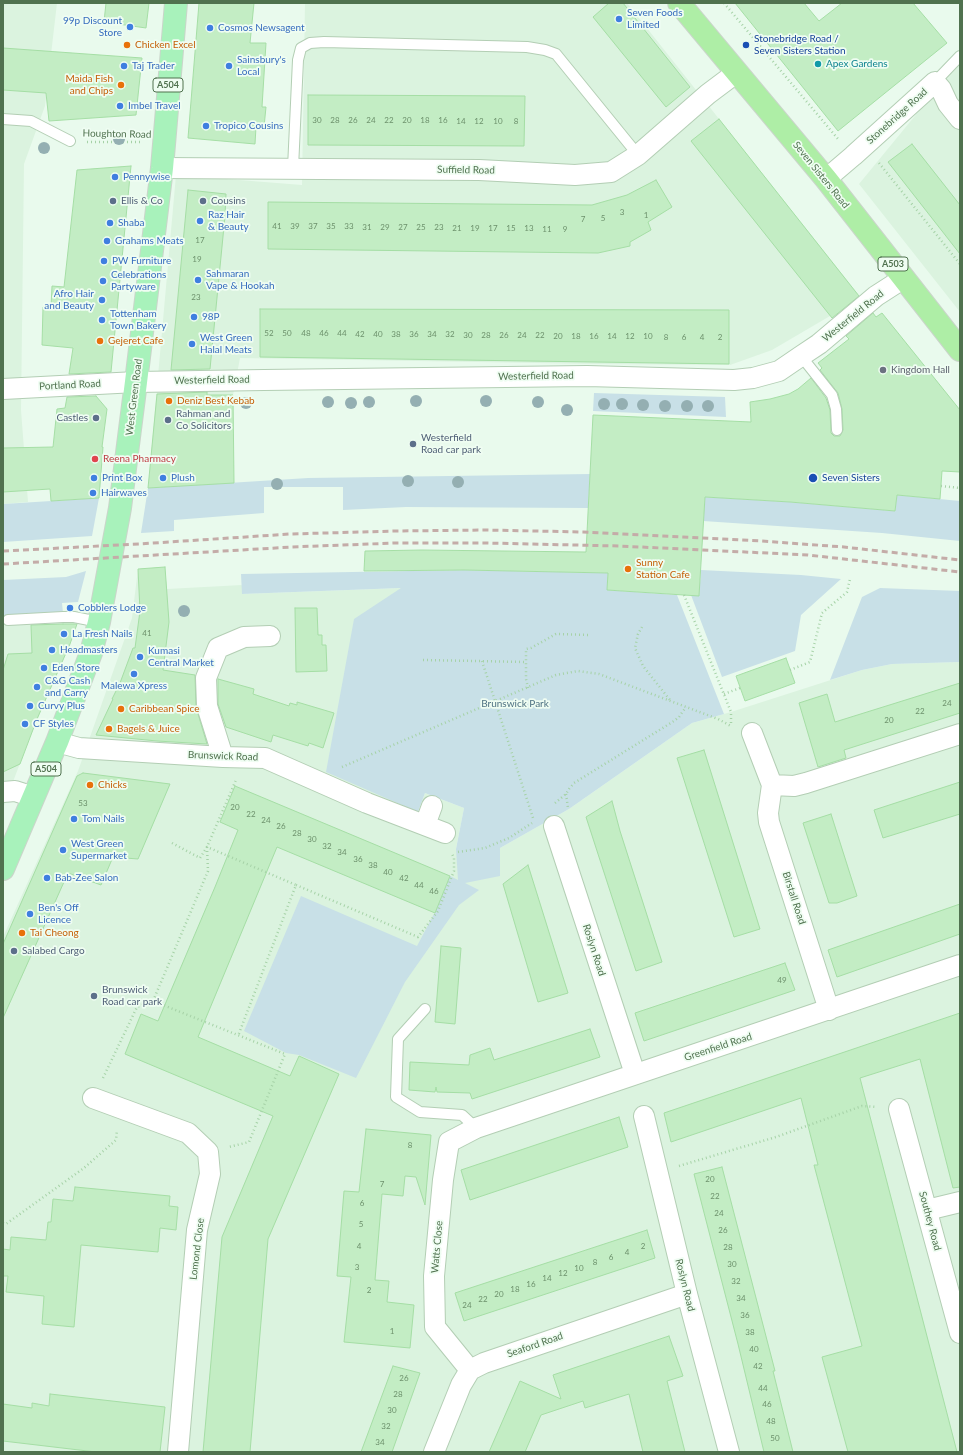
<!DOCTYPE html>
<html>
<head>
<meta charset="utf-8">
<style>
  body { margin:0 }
  #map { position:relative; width:963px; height:1455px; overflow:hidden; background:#e9faed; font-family:Lato,sans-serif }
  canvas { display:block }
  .frame { position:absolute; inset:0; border:4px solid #50724f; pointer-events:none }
</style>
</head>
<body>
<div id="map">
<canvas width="963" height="1455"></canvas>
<div class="frame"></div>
</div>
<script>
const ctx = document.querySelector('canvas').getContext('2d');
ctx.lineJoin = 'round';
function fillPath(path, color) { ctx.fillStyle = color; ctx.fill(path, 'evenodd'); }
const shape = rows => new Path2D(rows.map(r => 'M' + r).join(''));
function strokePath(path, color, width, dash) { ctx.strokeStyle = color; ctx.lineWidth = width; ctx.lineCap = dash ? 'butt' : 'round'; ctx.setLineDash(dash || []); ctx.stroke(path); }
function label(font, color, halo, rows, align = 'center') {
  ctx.font = font + ' Lato,sans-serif'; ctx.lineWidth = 3.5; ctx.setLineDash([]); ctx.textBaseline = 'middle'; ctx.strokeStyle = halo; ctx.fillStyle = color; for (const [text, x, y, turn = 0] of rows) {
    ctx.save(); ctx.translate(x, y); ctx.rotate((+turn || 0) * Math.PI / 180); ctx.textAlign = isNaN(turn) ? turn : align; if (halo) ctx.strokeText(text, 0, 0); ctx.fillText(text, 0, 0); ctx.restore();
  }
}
fillPath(shape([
  [3,3,57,3,45,106,24,164,21,410,28,502,3,504],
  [305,3,627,3,858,294,830,316,772,350,730,365,596,364,240,358,233,395,234,483,148,488,176,175,302,185],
  [960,61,960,312,859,184],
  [165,567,167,589,242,585,243,594,402,588,418,812,425,793,464,808,456,849,500,848,569,809,692,723,731,712,862,670,892,664,960,662,960,1452,3,1452,3,937,78,771,132,618,138,569],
  [76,612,72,619,76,626,70,644,30,737,3,808,3,617]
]), '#dbf3df');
fillPath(shape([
  [594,393,725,397,726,417,593,411],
  [590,474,588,508,406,507,343,510,343,487,264,487,264,513,174,520,174,531,141,533,148,488,308,478],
  [897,495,960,501,960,541,882,533,703,521,705,497,790,502,895,511],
  [99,498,92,536,3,542,3,504],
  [464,570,608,573,607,590,677,595,724,714,692,723,569,809,500,848,500,876,465,883,479,890,459,905,405,982,356,1078,299,1055,286,1053,244,1031,301,896,417,946,435,912,450,876,458,880,456,849,464,808,425,793,418,812,326,772,354,619,401,588,242,594,241,574],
  [701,570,801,575,841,579,801,615,795,651,722,677,691,595,699,595],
  [86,571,78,602,62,603,63,613,3,617,3,580,66,577],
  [880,588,960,591,960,662,892,664,862,670,830,680,862,597]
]), '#c8e0e7');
const building = shape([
  [106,3,149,3,146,28,104,22,106,3],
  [199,3,254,3,250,43,266,43,262,107,266,107,264,127,256,127,255,144,188,138,199,3],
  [609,3,623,3,690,87,666,107,593,17,609,3],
  [735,3,804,3,819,21,842,3,913,3,947,43,838,131,735,3],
  [3,48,142,58,136,115,49,121,46,93,3,90,3,48],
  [308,95,525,96,524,146,308,145,308,95],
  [719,119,859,296,832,318,691,141,719,119],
  [912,144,960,205,960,254,888,162,912,144],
  [131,166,111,372,69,374,73,348,42,345,43,307,51,307,52,286,64,287,77,170,131,166],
  [656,180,672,207,648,222,651,230,630,242,630,246,598,253,268,249,268,202,592,205,627,195,656,180],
  [188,190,226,194,225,216,210,369,171,370,188,190],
  [260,309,729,310,729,364,260,357,260,309],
  [873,313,876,317,882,313,960,410,960,472,942,471,940,499,897,495,895,511,790,502,705,497,699,596,607,590,608,573,464,570,364,571,365,551,422,550,586,552,593,415,751,422,750,402,770,399,789,394,798,389,811,378,826,398,830,410,831,433,834,436,840,436,843,430,842,409,838,393,820,370,822,368,818,363,849,339,846,336,873,313],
  [207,392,207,395,233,395,234,483,148,488,157,394,207,392],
  [96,396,107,409,102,447,103,447,99,498,51,501,50,489,3,492,3,448,53,447,57,409,65,408,67,397,96,396],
  [165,567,169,622,163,670,195,675,196,707,207,744,157,741,96,735,113,699,112,699,120,683,133,648,135,648,140,611,138,569,165,567],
  [295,608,317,608,318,635,322,635,322,645,326,645,327,671,296,672,295,608],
  [63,624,77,624,70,644,37,719,20,764,3,772,3,670,8,654,32,653,31,625,63,624],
  [786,658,795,683,745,701,736,676,786,658],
  [218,679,254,689,253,694,289,706,290,703,297,705,297,702,334,713,323,748,309,743,308,746,273,735,271,742,226,727,218,704,218,679],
  [960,683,960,713,844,750,846,758,818,767,799,703,827,694,835,722,960,683],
  [704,750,760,929,734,937,677,758,704,750],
  [83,773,170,784,138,859,113,857,101,885,68,873,3,1018,3,944,77,776,83,773],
  [960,782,960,814,883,838,874,810,960,782],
  [235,786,450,876,435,913,277,847,198,1037,290,1076,299,1056,339,1074,268,1239,250,1452,203,1452,222,1237,273,1116,125,1054,141,1014,158,1021,215,887,238,830,220,822,235,786],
  [612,801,620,831,662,962,636,971,586,817,612,801],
  [831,814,857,896,837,903,829,903,803,823,831,814],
  [528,865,568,993,538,1002,503,884,528,865],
  [960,904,960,934,837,977,828,950,960,904],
  [441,946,461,948,455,1024,435,1022,441,946],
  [785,963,795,990,644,1041,635,1013,785,963],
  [960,1013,960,1187,953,1188,920,1059,860,1078,957,1452,848,1452,822,1357,862,1346,814,1165,818,1165,801,1098,671,1142,664,1113,960,1013],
  [590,1029,600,1057,472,1099,470,1093,437,1092,436,1087,435,1092,409,1090,410,1062,469,1065,470,1055,490,1048,494,1060,590,1029],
  [619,1117,628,1147,470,1200,461,1170,619,1117],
  [366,1129,431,1135,425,1205,416,1177,405,1176,403,1196,382,1194,375,1280,389,1281,387,1302,414,1305,410,1348,344,1342,351,1277,337,1276,344,1191,359,1192,366,1129],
  [722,1167,775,1371,773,1371,793,1452,764,1452,738,1344,694,1174,722,1167],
  [75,1187,170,1196,169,1206,178,1207,176,1230,160,1228,158,1252,81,1245,74,1327,42,1324,44,1296,6,1292,8,1276,3,1276,3,1249,10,1250,11,1237,46,1240,48,1222,51,1222,53,1199,73,1201,75,1187],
  [647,1230,655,1258,464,1321,455,1293,647,1230],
  [669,1336,683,1376,667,1381,685,1452,643,1452,629,1394,585,1408,583,1401,541,1415,525,1452,489,1452,520,1381,561,1399,553,1375,669,1336],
  [393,1366,420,1373,392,1452,361,1452,393,1366],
  [50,1394,165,1407,160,1452,96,1452,3,1441,3,1404,32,1408,32,1403,49,1406,50,1394]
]);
fillPath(building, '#c3edc4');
strokePath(building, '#a5dea5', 1);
const lane = shape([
  [935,82,960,56],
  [3,119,31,121,70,141],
  [293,168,298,60,301,48,310,43,324,42,527,47,545,50,556,54,638,155],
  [801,356,832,395,836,409,837,430],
  [8,620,63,617,74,617,99,622],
  [425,1009,398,1039,396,1097,420,1112,462,1115,476,1128]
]);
const street = shape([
  [162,168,479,170,575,175,611,172,638,155,708,94,736,73],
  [826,179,853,156,935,82,941,89,948,104,960,119],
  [3,389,136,382,264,380,587,376,734,380,753,378,779,371,801,356,819,344,876,296,904,278],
  [752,733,772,785,768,813,769,822,829,1010],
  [57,742,79,748,223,757,265,758,367,803,445,833],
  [223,757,207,706,206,678,218,648,244,637,270,636],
  [772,785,794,786,806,783,960,734],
  [3,792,15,791,34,797],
  [425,825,432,806],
  [554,826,635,1074],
  [93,1098,188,1133,208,1152,210,1174,197,1230,178,1452],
  [899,1109,960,1333],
  [644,1116,687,1294,729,1452],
  [927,1210,960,1202],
  [470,1370,435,1327,434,1276,443,1180,449,1142,476,1128,960,965],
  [434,1452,461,1385,470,1370,484,1363,687,1294]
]);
const primary = shape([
  [3,869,57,742,91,653,99,622,120,508,136,382,162,168,176,3]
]);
const highway = shape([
  [679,3,826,179,960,350]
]);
strokePath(lane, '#b3ceb4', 12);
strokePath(street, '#b3ceb4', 22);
strokePath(primary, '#cad5ca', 24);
strokePath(highway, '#cad5ca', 24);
strokePath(shape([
  [724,3,838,139],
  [87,142,140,142],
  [879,163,960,264],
  [941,486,960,488],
  [684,595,731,712,731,723],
  [642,627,638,634,635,648,643,666,670,700],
  [423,660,526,662],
  [482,661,533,818],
  [790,670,810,662,822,613,847,592,850,579],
  [528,688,526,679,526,649,531,648,556,634,590,635],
  [724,694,740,688],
  [342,767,556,675,578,671,599,674,718,719,731,726],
  [566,794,568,808],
  [555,803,566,794,569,789,574,783,674,721,679,717,686,707],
  [172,843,200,858,207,847,296,885,238,1036],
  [458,852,485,848,509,838,532,823],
  [296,885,418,937,438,911,454,871,454,858,452,854],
  [153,1001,285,1054,249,1142,229,1147],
  [103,1078,137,1007,153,1001,208,871,207,847,236,780],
  [679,1166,776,1137,862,1106,877,1107],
  [3,1223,6,1224,84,1168,116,1140,117,1130]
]), '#a6d2a7', 2.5, [1, 3]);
strokePath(lane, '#fff', 10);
strokePath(street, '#fff', 20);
strokePath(primary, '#a8f2bb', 22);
strokePath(highway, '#aeeea6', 22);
strokePath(shape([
  [3,551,139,544,290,534,396,531,486,530,583,532,761,541,844,547,960,560],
  [3,564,292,547,395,543,486,543,619,546,808,555,960,572]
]), '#c4aca8', 3, [6, 4]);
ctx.fillStyle = '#94afb2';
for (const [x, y] of [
  [119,139],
  [44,148],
  [416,401],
  [486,401],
  [328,402],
  [369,402],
  [538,402],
  [246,403],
  [351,403],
  [604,404],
  [622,404],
  [643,405],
  [665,406],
  [687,406],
  [708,406],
  [567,410],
  [408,481],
  [458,482],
  [277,484],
  [184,611]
]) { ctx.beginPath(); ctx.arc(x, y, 6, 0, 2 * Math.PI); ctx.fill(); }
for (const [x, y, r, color] of [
  [619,19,4,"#3f7fe0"],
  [130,27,4,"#3f7fe0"],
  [210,28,4,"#3f7fe0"],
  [127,45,4,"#e8710a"],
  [746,45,4,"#1a4fb4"],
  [818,64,4,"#0f9aa8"],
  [124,66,4,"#3f7fe0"],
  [229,66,4,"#3f7fe0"],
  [121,85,4,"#e8710a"],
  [120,106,4,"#3f7fe0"],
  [206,126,4,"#3f7fe0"],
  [115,177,4,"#3f7fe0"],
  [113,201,4,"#5c6f8a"],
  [203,201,4,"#5c6f8a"],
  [200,221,4,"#3f7fe0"],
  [110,223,4,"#3f7fe0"],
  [107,241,4,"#3f7fe0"],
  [104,261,4,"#3f7fe0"],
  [198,280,4,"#3f7fe0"],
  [103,281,4,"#3f7fe0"],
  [102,300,4,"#3f7fe0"],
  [194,317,4,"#3f7fe0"],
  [102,320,4,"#3f7fe0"],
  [100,341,4,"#e8710a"],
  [192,344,4,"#3f7fe0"],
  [883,370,4,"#6b7280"],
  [169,401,4,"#e8710a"],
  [96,418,4,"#5c6f8a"],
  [168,420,4,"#5c6f8a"],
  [413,444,4,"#5c6f8a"],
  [95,459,4,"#e0444e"],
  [94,478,4,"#3f7fe0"],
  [163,478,4,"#3f7fe0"],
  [813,478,5,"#1a4fb4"],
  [93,493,4,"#3f7fe0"],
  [628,569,4,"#e8710a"],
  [70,608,4,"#3f7fe0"],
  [64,634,4,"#3f7fe0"],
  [52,650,4,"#3f7fe0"],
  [140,657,4,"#3f7fe0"],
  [44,668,4,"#3f7fe0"],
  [134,674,4,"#3f7fe0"],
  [37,687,4,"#3f7fe0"],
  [30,706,4,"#3f7fe0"],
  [121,709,4,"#e8710a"],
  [25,724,4,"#3f7fe0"],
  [109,729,4,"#e8710a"],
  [90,785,4,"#e8710a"],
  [74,819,4,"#3f7fe0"],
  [63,850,4,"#3f7fe0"],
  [47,878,4,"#3f7fe0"],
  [30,914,4,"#3f7fe0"],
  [22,933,4,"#e8710a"],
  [14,951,4,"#5c6f8a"],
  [94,996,4,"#5c6f8a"]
]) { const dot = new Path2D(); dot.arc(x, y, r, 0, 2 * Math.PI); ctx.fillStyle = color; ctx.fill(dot); strokePath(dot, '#effdf2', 1.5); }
label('8px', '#6d916c', null, [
  ["30",317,120],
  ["28",335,120],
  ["26",353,120],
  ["24",371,120],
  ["22",389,120],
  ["20",407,120],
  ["18",425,120],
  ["16",443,120],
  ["14",461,121],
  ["12",479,121],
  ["10",498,121],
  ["8",516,121],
  ["3",622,212],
  ["1",646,215],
  ["5",603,218],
  ["7",583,219],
  ["41",277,226],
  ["39",295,226],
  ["37",313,226],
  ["35",331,226],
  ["33",349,226],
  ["31",367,227],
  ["29",385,227],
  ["27",403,227],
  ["25",421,227],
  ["23",439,227],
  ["21",457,228],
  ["19",475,228],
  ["17",493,228],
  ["15",511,228],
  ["13",529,228],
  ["11",547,229],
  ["9",565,229],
  ["17",200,240],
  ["19",197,259],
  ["23",196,297],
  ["52",269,333],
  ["50",287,333],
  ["48",306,333],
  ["46",324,333],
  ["44",342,333],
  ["42",360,334],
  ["40",378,334],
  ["38",396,334],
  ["36",414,334],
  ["34",432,334],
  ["32",450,334],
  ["30",468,335],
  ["28",486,335],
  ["26",504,335],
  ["24",522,335],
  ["22",540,335],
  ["20",558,336],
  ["18",576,336],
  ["16",594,336],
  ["14",612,336],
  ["12",630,336],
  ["10",648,336],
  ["8",666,337],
  ["6",684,337],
  ["4",702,337],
  ["2",720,337],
  ["41",147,633],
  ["24",947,703],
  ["22",920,711],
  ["20",889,720],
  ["53",83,803],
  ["20",235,807],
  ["22",251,814],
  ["24",266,820],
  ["26",281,826],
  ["28",297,833],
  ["30",312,839],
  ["32",327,846],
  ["34",342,852],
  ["36",358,859],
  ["38",373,865],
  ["40",388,872],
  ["42",404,878],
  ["44",419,885],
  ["46",434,891],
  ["49",782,980],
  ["8",410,1145],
  ["20",710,1179],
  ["7",382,1184],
  ["22",715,1196],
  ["6",362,1203],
  ["24",719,1213],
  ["5",361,1224],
  ["26",723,1230],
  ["4",359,1246],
  ["2",643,1246],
  ["28",728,1247],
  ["4",627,1252],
  ["6",611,1257],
  ["8",595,1262],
  ["30",732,1264],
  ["3",357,1267],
  ["10",579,1268],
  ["12",563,1273],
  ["14",547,1278],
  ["32",736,1281],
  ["16",531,1284],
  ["18",515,1289],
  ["2",369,1290],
  ["20",499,1294],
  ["34",741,1298],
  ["22",483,1299],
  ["24",467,1305],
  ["36",745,1315],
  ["1",392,1331],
  ["38",750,1332],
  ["40",754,1349],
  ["42",758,1366],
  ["26",404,1378],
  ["44",763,1388],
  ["28",398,1394],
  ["46",767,1404],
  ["30",392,1410],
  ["48",771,1421],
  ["32",386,1426],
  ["50",775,1438],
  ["34",380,1442]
]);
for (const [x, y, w] of [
  [168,85,30],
  [893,264,30],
  [46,769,30]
]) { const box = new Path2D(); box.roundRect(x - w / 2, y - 7, w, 14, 3); ctx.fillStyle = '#effdf2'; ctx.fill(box); strokePath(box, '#50724f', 1); }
label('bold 9px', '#50724f', null, [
  ["A504",168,85],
  ["A503",893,264],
  ["A504",46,769]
]);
label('10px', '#366cbe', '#effdf2', [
  ["Seven Foods",627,13],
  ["Limited",627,25],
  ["99p Discount",122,21,"right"],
  ["Store",122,33,"right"],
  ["Cosmos Newsagent",218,28],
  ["Sainsbury's",237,60],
  ["Local",237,72],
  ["Taj Trader",132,66],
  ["Imbel Travel",128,106],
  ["Tropico Cousins",214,126],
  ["Pennywise",123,177],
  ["Raz Hair",208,215],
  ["& Beauty",208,227],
  ["Shaba",118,223],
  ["Grahams Meats",115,241],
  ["PW Furniture",112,261],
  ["Sahmaran",206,274],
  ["Vape & Hookah",206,286],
  ["Celebrations",111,275],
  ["Partyware",111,287],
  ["Afro Hair",94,294,"right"],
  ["and Beauty",94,306,"right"],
  ["Tottenham",110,314],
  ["Town Bakery",110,326],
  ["98P",202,317],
  ["West Green",200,338],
  ["Halal Meats",200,350],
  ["Print Box",102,478],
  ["Plush",171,478],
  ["Hairwaves",101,493],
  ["Cobblers Lodge",78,608],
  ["La Fresh Nails",72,634],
  ["Headmasters",60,650],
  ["Kumasi",148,651],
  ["Central Market",148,663],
  ["Eden Store",52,668],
  ["C&G Cash",45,681],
  ["and Carry",45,693],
  ["Malewa Xpress",134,686,"center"],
  ["Curvy Plus",38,706],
  ["CF Styles",33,724],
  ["Tom Nails",82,819],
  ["West Green",71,844],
  ["Supermarket",71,856],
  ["Bab-Zee Salon",55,878],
  ["Ben's Off",38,908],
  ["Licence",38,920]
], 'left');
label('10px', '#164399', '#effdf2', [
  ["Stonebridge Road /",754,39],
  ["Seven Sisters Station",754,51],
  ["Seven Sisters",822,478]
], 'left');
label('10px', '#c56008', '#effdf2', [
  ["Chicken Excel",135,45],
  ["Maida Fish",113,79,"right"],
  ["and Chips",113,91,"right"],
  ["Gejeret Cafe",108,341],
  ["Deniz Best Kebab",177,401],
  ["Sunny",636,563],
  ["Station Cafe",636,575],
  ["Caribbean Spice",129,709],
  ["Bagels & Juice",117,729],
  ["Chicks",98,785],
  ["Tai Cheong",30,933]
], 'left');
label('10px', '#0d838f', '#effdf2', [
  ["Apex Gardens",826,64]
], 'left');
label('10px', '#50724f', '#effdf2', [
  ["Stonebridge Road",897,116,-42],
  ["Houghton Road",117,134,1],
  ["Suffield Road",466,170,1],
  ["Seven Sisters Road",821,175,51],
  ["Westerfield Road",853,316,-39],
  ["Westerfield Road",536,376,-1],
  ["Westerfield Road",212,380,-1],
  ["Portland Road",70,385,-3],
  ["West Green Road",134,397,-83],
  ["Brunswick Road",223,756,2],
  ["Birstall Road",794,898,72],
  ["Roslyn Road",594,950,72],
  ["Greenfield Road",718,1047,-18],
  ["Southey Road",930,1221,75],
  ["Watts Close",437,1247,-85],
  ["Lomond Close",197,1249,-83],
  ["Roslyn Road",685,1285,76],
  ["Seaford Road",535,1345,-19]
]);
label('10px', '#4e5e75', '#effdf2', [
  ["Ellis & Co",121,201],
  ["Cousins",211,201],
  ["Rahman and",176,414],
  ["Co Solicitors",176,426],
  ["Castles",88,418,"right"],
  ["Westerfield",421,438],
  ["Road car park",421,450],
  ["Salabed Cargo",22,951],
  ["Brunswick",102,990],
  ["Road car park",102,1002]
], 'left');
label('10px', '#5b616d', '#effdf2', [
  ["Kingdom Hall",891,370]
], 'left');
label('10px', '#be3a42', '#effdf2', [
  ["Reena Pharmacy",103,459]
], 'left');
label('10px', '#4e7182', '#effdf2', [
  ["Brunswick Park",515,704]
]);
</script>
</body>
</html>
